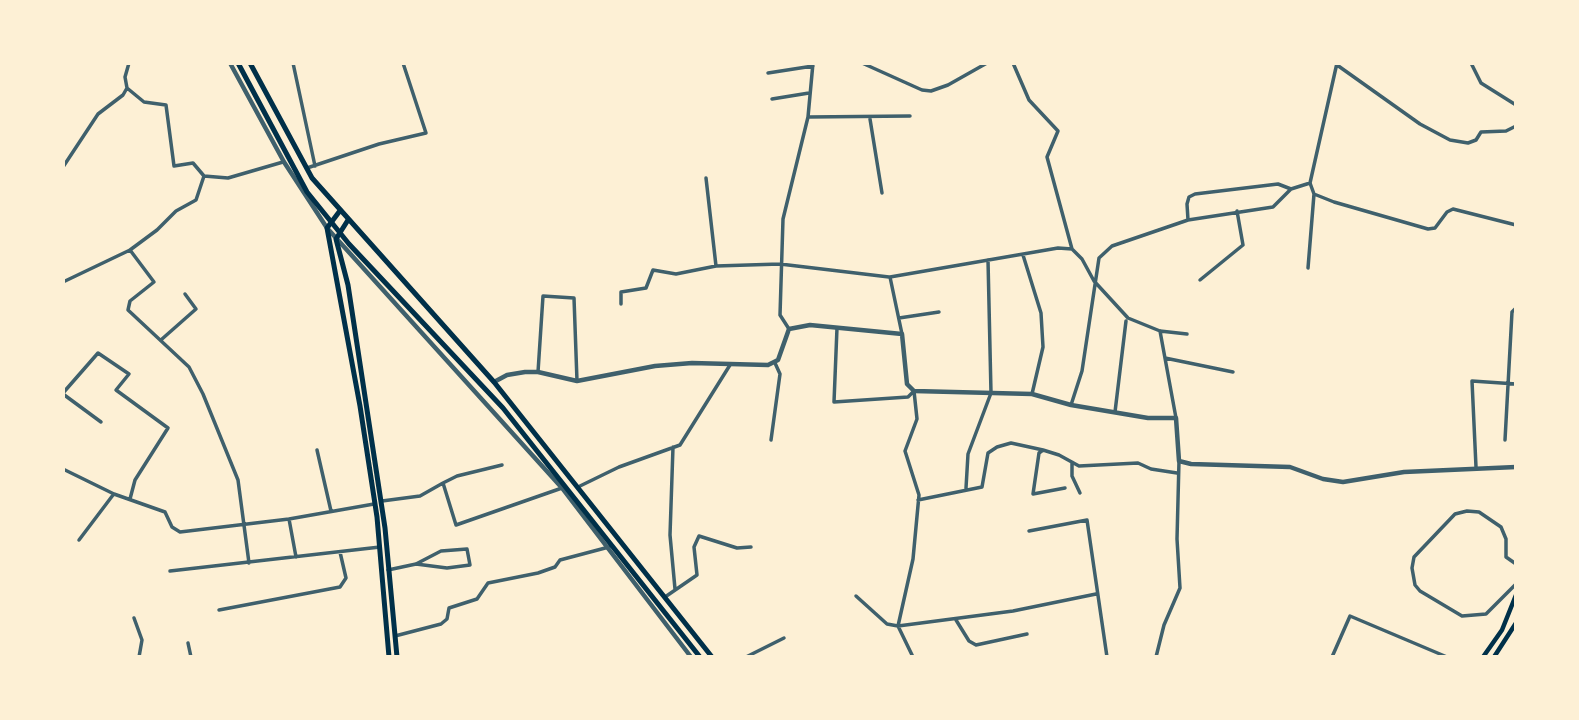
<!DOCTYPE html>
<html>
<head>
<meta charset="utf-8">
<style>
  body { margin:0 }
  #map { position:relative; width:1579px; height:720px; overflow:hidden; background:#fdf0d5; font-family:Jost,sans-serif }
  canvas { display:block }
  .frame { position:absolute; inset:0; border:65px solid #fdf0d5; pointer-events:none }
</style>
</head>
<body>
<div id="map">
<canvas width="1579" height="720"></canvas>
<div class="frame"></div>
</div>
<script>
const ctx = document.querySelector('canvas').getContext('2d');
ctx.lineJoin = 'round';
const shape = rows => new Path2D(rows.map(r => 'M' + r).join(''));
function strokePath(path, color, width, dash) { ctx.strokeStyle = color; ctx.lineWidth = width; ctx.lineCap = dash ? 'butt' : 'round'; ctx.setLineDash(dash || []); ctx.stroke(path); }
strokePath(shape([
  [293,63,315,166],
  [862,63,922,90,931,91,948,85,987,63],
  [1013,63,1029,100,1058,131,1047,157,1072,249],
  [1471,63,1481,83,1516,105],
  [1337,65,1420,124,1450,140,1468,143,1476,140,1481,132,1506,131,1516,126],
  [768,73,813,66],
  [127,88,144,102,166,105,174,166,193,163,204,176],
  [772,99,809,93],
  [808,117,910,116],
  [870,119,882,193],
  [63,167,98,114,123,95,127,88,125,77,129,63],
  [307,168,379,144,426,133,403,63],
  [204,176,228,178,283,162],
  [706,178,716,266],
  [1310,183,1314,194,1334,202,1428,229,1435,228,1447,212,1453,209,1516,225],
  [1188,220,1187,204,1189,197,1195,194,1278,184,1291,189],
  [130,250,154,282,130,301,128,310,189,367,203,394,238,480,249,563],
  [1023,255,1041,313,1043,347,1032,394],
  [1308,268,1314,194],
  [1200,280,1243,245,1237,211],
  [63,282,130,250,157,230,176,211,196,200,204,176],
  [621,304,621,292,646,288,653,270,676,274,716,266,780,264,889,277],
  [899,318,939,312],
  [837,328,834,402,908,397,914,391,917,419,905,451,919,495,913,559,898,626,913,657],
  [789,329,780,315,783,219,808,117,813,63],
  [1160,331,1176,418],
  [902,334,890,277,1058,248,1072,249,1082,259,1094,281,1128,318,1160,331,1187,334],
  [162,339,196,309,185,294],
  [1165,358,1233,372],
  [538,372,543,296,574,298,577,381],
  [63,393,98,353,129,374,116,390,168,428,135,480,130,499],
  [63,394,101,422],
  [1071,405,1082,371,1099,258,1112,246,1188,220,1273,207,1291,189,1310,183,1337,63],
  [1115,412,1126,321],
  [771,440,780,374,775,363],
  [1505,440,1512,312,1516,308],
  [673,447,670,535,675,589],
  [317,450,331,511],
  [1072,462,1072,476,1080,493],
  [1476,467,1472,381,1516,384],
  [63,469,114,494,165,512,172,527,180,532,289,519,374,504],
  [443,483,457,476,502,465],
  [580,486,619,467,680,445,730,365],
  [966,488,968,454,991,393,988,260],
  [1065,488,1033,494,1039,453,1043,450,1059,455,1079,466,1138,463,1151,469,1177,473],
  [918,500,982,487,988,453,997,447,1011,443,1043,450],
  [382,501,420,496,443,483,456,525,562,488],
  [289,519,296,557],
  [1029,531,1087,520,1107,657],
  [79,540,113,495],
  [1516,564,1506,557,1506,539,1501,527,1479,512,1467,511,1455,514,1414,557,1412,568,1415,585,1420,591,1462,616,1486,614,1516,584],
  [388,570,416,564,441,551,467,549,470,565,447,568,416,564],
  [170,571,380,547],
  [856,596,887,624,898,626,1013,611,1096,594],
  [665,597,697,575,694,547,699,536,737,548,751,547],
  [219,610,340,587,346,578,340,552],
  [134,618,142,640,139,657],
  [956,620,969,641,976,645,1027,634],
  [395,636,441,624,447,619,449,608,477,599,488,583,538,573,555,567,560,560,609,547],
  [188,643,191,657],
  [746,657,784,638],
  [1156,657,1164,625,1180,588,1177,539,1179,461],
  [1332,657,1350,616,1447,657]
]), '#3f606c', 3.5);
strokePath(shape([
  [230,63,284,162,327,228,562,488,691,657],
  [494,382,507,375,525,372,538,372,577,381,655,366,692,363,768,365,778,360,789,329,810,325,902,334,907,384,914,391,1032,394,1071,405,1148,418,1176,418,1179,461,1191,464,1290,467,1323,479,1343,482,1404,472,1516,467]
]), '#3f606c', 4.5);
strokePath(shape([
  [1483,657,1502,630,1516,595],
  [1494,657,1516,623]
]), '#003049', 4.5);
strokePath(shape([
  [339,212,327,228,360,406,377,517,389,657],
  [348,220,336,239,348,285,385,528,397,657]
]), '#003049', 5);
strokePath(shape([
  [238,63,307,192,349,244,503,408,700,657],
  [250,63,312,178,494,382,712,657]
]), '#003049', 5);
</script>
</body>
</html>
